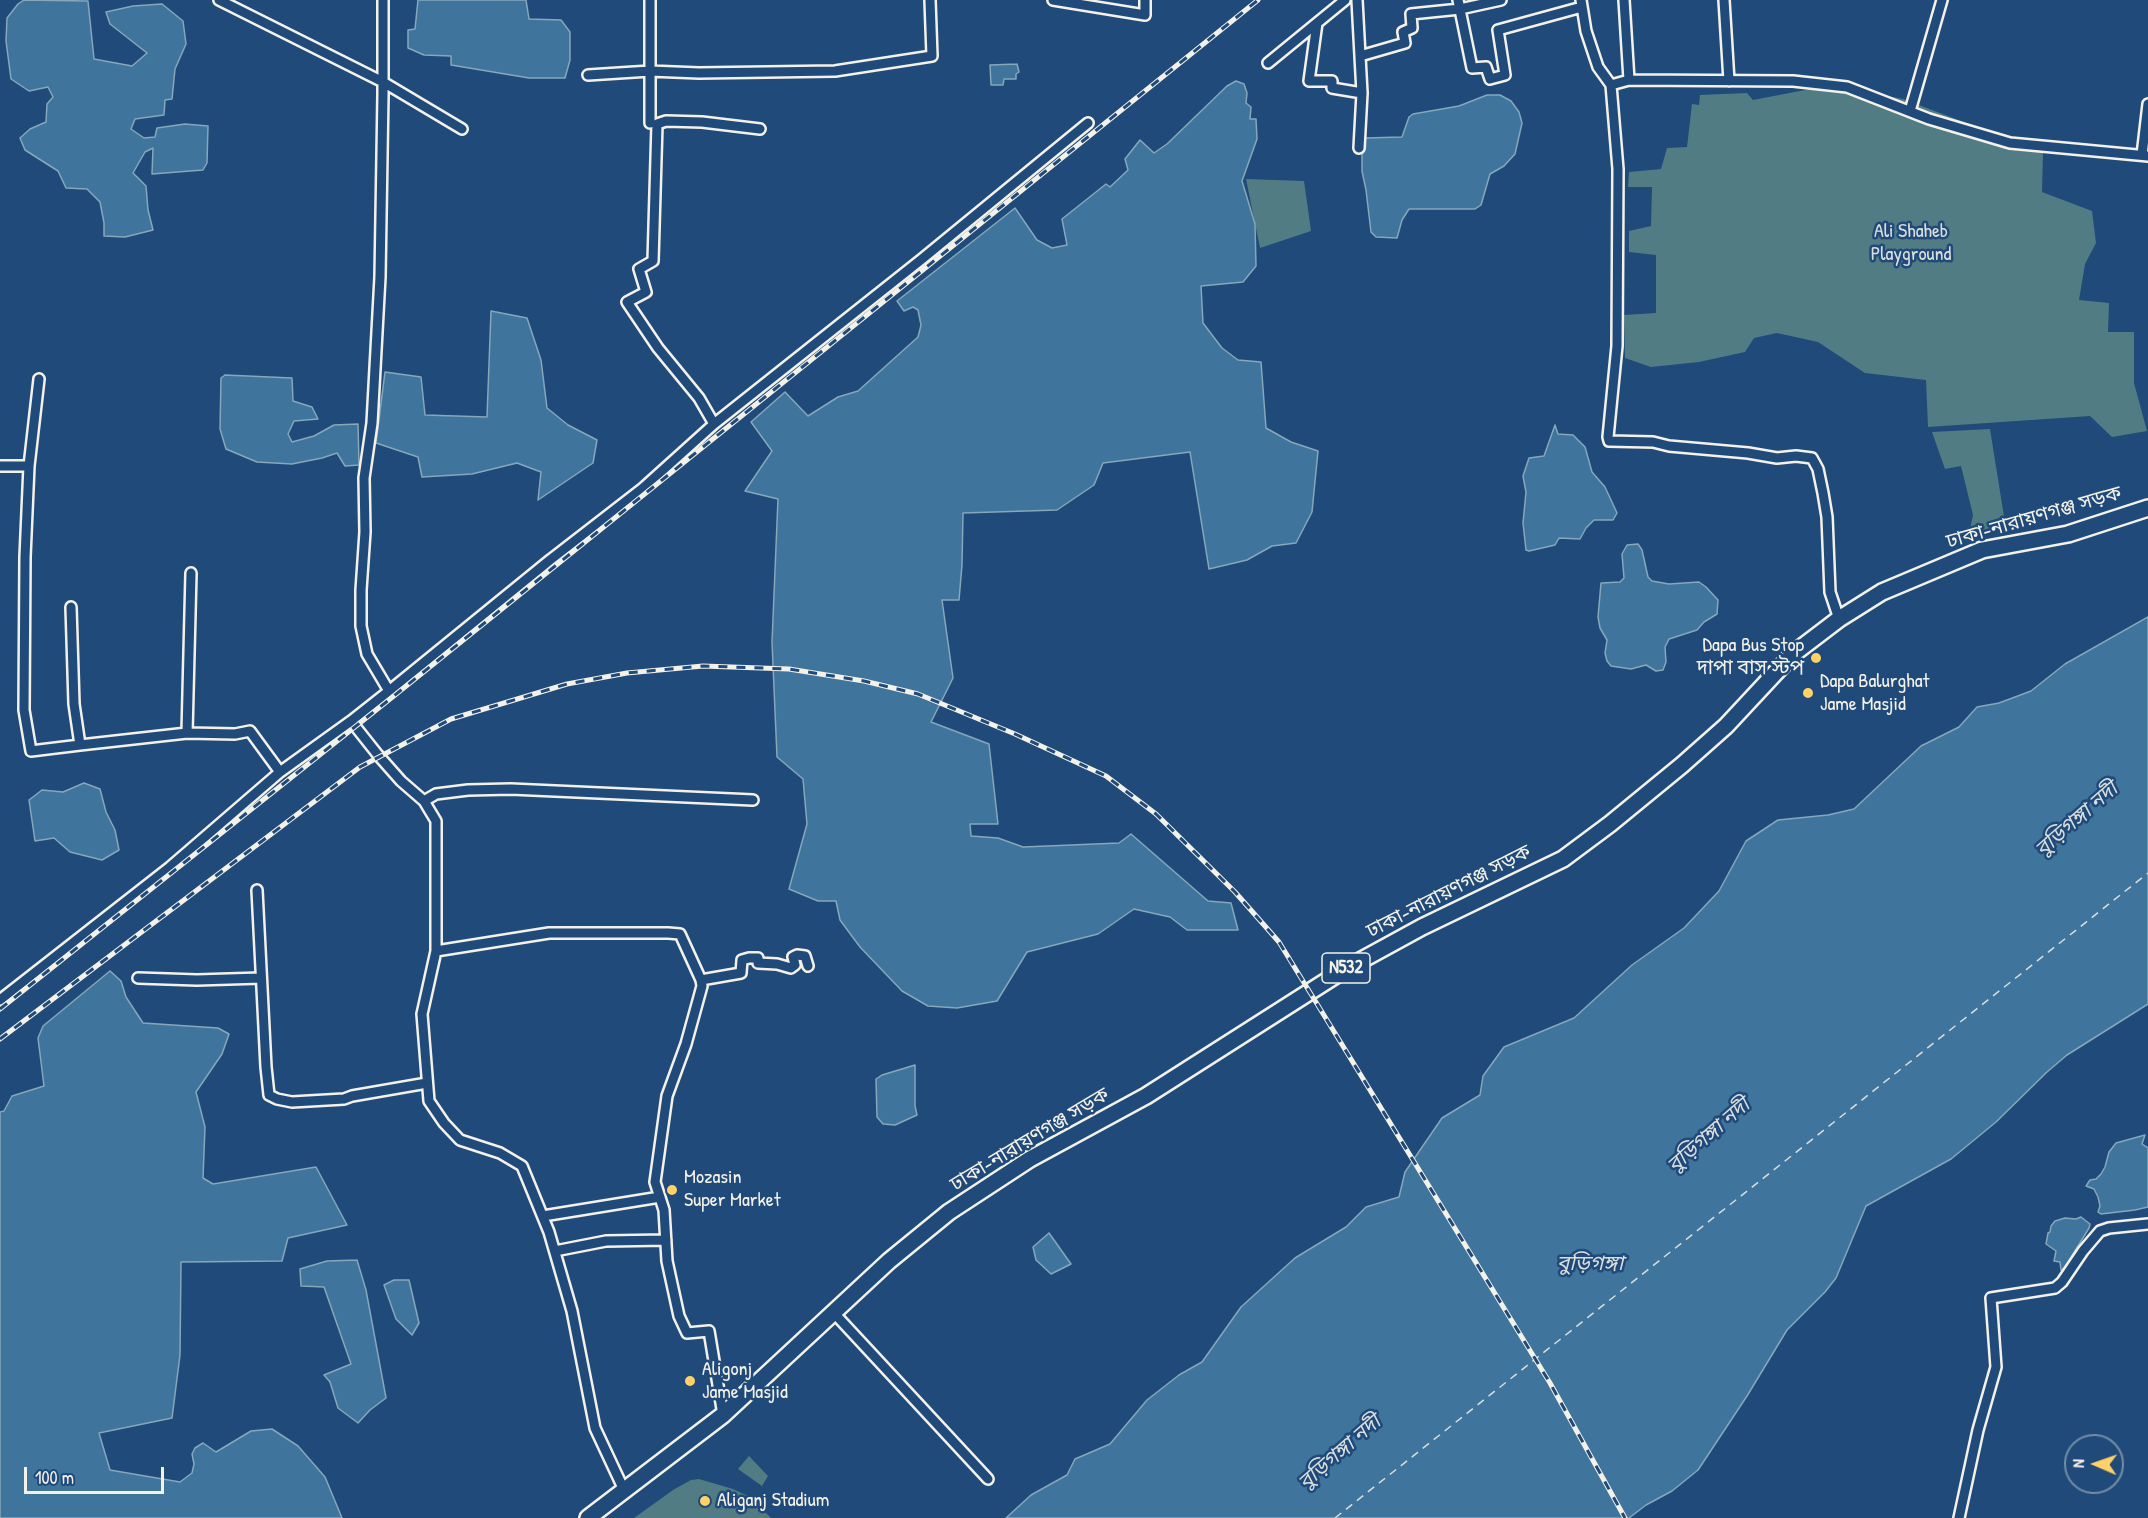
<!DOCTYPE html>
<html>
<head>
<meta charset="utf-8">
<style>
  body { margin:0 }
  #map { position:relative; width:2148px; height:1518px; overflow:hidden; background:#1f4a7a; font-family:"Patrick Hand",sans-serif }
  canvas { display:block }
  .north { position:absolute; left:2064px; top:1434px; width:60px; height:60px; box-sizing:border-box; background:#1f4a7a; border:2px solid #748da6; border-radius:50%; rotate:272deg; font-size:16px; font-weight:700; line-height:24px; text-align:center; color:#f4f1e8 }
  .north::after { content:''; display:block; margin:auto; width:21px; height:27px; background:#ffd166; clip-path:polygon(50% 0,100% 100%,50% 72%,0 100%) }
  .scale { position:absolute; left:24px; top:1467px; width:140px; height:27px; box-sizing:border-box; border:3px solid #f4f1e8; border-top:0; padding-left:8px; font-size:18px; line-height:21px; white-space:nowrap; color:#f4f1e8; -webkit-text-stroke:4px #1f4a7a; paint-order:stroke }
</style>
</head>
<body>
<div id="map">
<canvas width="2148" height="1518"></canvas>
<div class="north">N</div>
<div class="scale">100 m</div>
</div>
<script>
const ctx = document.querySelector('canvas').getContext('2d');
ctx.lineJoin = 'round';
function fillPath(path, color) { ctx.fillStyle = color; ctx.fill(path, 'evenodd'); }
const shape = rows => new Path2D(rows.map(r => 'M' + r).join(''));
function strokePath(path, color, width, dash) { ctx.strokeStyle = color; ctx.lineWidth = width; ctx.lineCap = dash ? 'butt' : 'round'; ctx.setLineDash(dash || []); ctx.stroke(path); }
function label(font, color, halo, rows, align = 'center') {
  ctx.font = font + ' "Patrick Hand","Noto Sans Bengali",sans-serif'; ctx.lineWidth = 5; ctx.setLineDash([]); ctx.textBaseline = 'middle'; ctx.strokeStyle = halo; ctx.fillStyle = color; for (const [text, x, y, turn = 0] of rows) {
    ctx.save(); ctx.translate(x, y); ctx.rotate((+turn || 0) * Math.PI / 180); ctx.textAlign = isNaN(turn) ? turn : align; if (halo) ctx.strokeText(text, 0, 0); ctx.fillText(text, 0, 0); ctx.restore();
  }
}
fillPath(shape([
  [1831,85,1903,99,2043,152,2042,192,2092,211,2096,243,2085,264,2079,300,2109,303,2108,332,2134,332,2134,383,2147,431,2112,437,2090,416,1928,427,1926,380,1865,373,1818,342,1777,333,1754,338,1745,352,1699,362,1651,367,1625,358,1624,315,1656,313,1656,255,1629,252,1629,231,1651,226,1652,187,1628,187,1629,172,1661,169,1667,148,1687,147,1692,104,1699,105,1700,95,1747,93,1753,100],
  [1246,179,1304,181,1311,231,1260,248],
  [1990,429,2006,529,1962,538,1961,530,1970,529,1973,515,1961,466,1945,469,1932,432],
  [749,1456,768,1476,762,1486,738,1469],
  [699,1479,733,1489,750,1497,771,1518,634,1518,673,1490,691,1480]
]), '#527c84');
const water = shape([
  [24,0,88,1,94,59,132,66,147,53,110,24,106,12,133,6,162,4,183,21,186,44,175,69,172,99,165,100,164,115,135,119,131,129,144,138,155,137,157,128,185,124,208,126,207,163,203,170,152,174,153,148,145,152,133,173,146,186,148,210,153,230,125,237,104,236,104,223,100,202,87,189,66,188,58,171,25,150,20,138,30,129,46,122,47,104,53,97,48,87,29,91,11,79,6,41,7,18,18,4,24,0],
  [418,0,526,0,529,19,561,20,570,32,570,60,565,78,529,78,451,65,451,56,424,55,408,48,408,30,415,29,418,0],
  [1017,64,1019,72,1016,74,1016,79,1004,79,1003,85,991,85,990,65,1017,64],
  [1236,81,1244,84,1247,93,1246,103,1251,107,1250,119,1256,119,1257,139,1242,181,1255,224,1256,266,1243,282,1201,286,1203,323,1222,348,1238,360,1261,362,1266,428,1291,442,1318,451,1312,512,1296,543,1272,546,1247,560,1209,569,1190,452,1103,463,1094,485,1057,510,963,513,962,565,959,600,942,600,953,678,931,722,989,744,998,824,970,824,971,836,998,838,1023,847,1119,843,1131,834,1208,901,1231,903,1238,930,1187,930,1170,917,1134,909,1098,934,1027,952,997,1001,957,1008,928,1006,902,991,860,947,840,920,836,901,818,901,789,889,807,824,803,779,777,757,772,642,778,499,745,491,772,451,751,422,785,392,808,416,838,397,858,391,918,337,921,325,918,310,913,307,904,311,897,301,1015,208,1037,240,1052,248,1067,245,1062,219,1106,184,1110,187,1128,170,1125,159,1140,140,1154,153,1167,144,1227,86,1236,81],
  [1487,95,1500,95,1511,101,1519,112,1522,123,1515,154,1504,166,1490,174,1481,205,1475,209,1409,209,1402,220,1397,238,1376,237,1371,232,1366,190,1362,171,1362,148,1365,138,1402,137,1409,117,1413,114,1459,106,1487,95],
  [491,311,527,318,541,360,547,408,568,425,597,440,593,463,538,500,541,472,517,463,472,474,422,477,418,457,376,443,385,372,421,377,425,415,487,417,491,311],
  [225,375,292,378,293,401,312,407,318,419,294,421,288,434,292,442,314,436,334,425,358,424,359,465,345,466,337,453,322,458,292,464,257,462,226,449,220,429,221,378,225,375],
  [1555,425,1558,434,1573,435,1585,447,1592,472,1605,487,1617,513,1613,520,1594,520,1586,528,1580,539,1559,538,1555,545,1529,551,1526,550,1523,523,1526,492,1523,476,1529,458,1544,456,1555,425],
  [1638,544,1642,550,1648,577,1652,581,1669,584,1699,582,1706,587,1718,600,1717,614,1704,622,1697,630,1669,639,1665,647,1666,662,1663,670,1656,671,1646,665,1631,669,1611,666,1607,661,1605,653,1607,640,1600,628,1598,617,1601,583,1620,582,1624,578,1622,554,1627,545,1638,544],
  [2148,617,2148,1004,2067,1055,2047,1072,1996,1122,1951,1159,1866,1206,1836,1278,1825,1292,1787,1330,1747,1396,1698,1470,1672,1491,1646,1505,1629,1518,1006,1518,1031,1495,1067,1475,1075,1459,1110,1444,1147,1400,1179,1375,1202,1362,1241,1307,1295,1258,1346,1227,1366,1207,1399,1197,1405,1172,1442,1118,1480,1095,1483,1076,1504,1047,1574,1018,1632,965,1684,928,1719,891,1746,841,1778,820,1828,815,1854,809,1921,746,1959,727,1977,707,1999,703,2031,691,2065,664,2148,617],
  [84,783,100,789,106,812,115,830,119,850,102,860,70,852,54,838,35,841,29,800,42,790,63,792,84,783],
  [110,971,121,981,126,997,143,1023,218,1028,229,1034,222,1054,196,1092,205,1127,203,1178,213,1184,316,1167,347,1225,288,1238,282,1261,181,1262,180,1355,172,1418,99,1433,110,1470,180,1482,192,1473,194,1464,192,1454,195,1448,203,1443,216,1452,251,1431,272,1429,298,1446,325,1477,342,1518,0,1518,0,1112,4,1111,12,1096,44,1086,38,1038,43,1026,110,971],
  [915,1065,915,1106,917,1115,895,1125,883,1124,877,1117,876,1079,882,1075,915,1065],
  [2145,1135,2142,1144,2148,1148,2148,1207,2135,1210,2101,1214,2098,1212,2100,1206,2098,1197,2094,1189,2086,1186,2090,1180,2096,1179,2101,1174,2105,1167,2109,1152,2116,1143,2145,1135],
  [2081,1217,2090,1224,2089,1228,2064,1269,2061,1270,2060,1262,2054,1261,2056,1251,2046,1244,2048,1233,2050,1232,2051,1226,2055,1221,2065,1218,2076,1219,2081,1217],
  [1049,1233,1071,1264,1051,1274,1036,1260,1033,1247,1049,1233],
  [357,1260,366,1290,386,1398,370,1410,358,1423,338,1408,330,1382,324,1375,351,1364,324,1287,301,1286,300,1269,327,1261,357,1260],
  [394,1280,409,1280,419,1323,412,1335,396,1319,384,1285,394,1280]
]);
fillPath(water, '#3f759c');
strokePath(water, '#87a7ba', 1.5);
strokePath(shape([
  [1335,1518,2148,873]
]), '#d9dedd', 1.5, [8, 6]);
const minor = shape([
  [219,0,383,82,462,129],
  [383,0,383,94,380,277,372,423,364,478,365,532,361,590,361,626,367,654,389,691,351,721,378,755,401,781,424,801,436,821,436,951,422,1014,429,1101,444,1123,460,1140,500,1153,522,1166,549,1232,572,1311,595,1428,624,1490],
  [650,0,650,71,699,73,835,71,932,56,930,0],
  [1053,0,1145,15,1145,0],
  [1357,0,1362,93,1359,148],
  [1458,0,1472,68,1486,67,1490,79,1505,75,1498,30,1582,7],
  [1581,0,1586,31,1598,67,1611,85,1618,169,1617,346,1608,437,1609,441,1653,442,1669,446,1748,453,1777,458,1796,456,1812,458,1818,469,1823,493,1827,517,1830,592,1839,619],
  [1624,0,1629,80],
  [1724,0,1729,81],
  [1317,23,1309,81,1332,81,1332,88,1362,93],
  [1360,56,1405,43,1403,32,1412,28,1411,14,1460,9,1501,0],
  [1268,63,1345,0],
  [588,75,650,71,650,123],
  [1611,85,1629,80,1793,81,1847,87,1929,119,2010,143,2148,156],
  [1910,111,1942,0],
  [2142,155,2148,104],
  [39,379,29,466,25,557,24,710,31,751,80,745],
  [714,424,699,398,658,348,627,302,646,292,639,269,653,261,657,124,666,121,702,122,760,129],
  [0,466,29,466],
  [191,573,187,733,235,734,250,731,280,772],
  [71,607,74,704,80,745,187,733],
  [389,691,550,560,643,488,714,424,922,259,1088,123],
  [424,801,436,794,468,790,511,789,753,800],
  [257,890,266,1067,269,1095,277,1099,292,1102,344,1099,352,1096,427,1083],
  [436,951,549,933,668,933,680,934,701,980,741,973,742,960,749,958,758,958,758,963,777,964,791,968,795,965,793,957,797,955,805,956,808,966],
  [138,978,197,980,261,978],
  [701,980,702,986,686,1044,667,1096,655,1182,664,1210,667,1261,679,1316,687,1333,709,1331,723,1415],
  [0,1000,170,867,280,772,351,721],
  [543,1216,660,1197],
  [555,1251,606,1241,666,1240],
  [834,1313,988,1479],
  [1959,1518,1978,1430,1996,1367,1991,1298,2055,1288,2062,1282,2083,1251,2100,1231,2109,1228,2148,1224]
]);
const trunk = shape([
  [588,1518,723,1415,889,1261,949,1212,1030,1159,1146,1096,1347,968,1422,927,1563,859,1610,824,1682,765,1726,726,1793,654,1839,619,1882,592,1982,550,2068,534,2148,508]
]);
strokePath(minor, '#f4f1e8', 14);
strokePath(trunk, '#f4f1e8', 20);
strokePath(minor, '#1f4a7a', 9);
strokePath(trunk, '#1f4a7a', 15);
const rail = shape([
  [0,1009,390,699,1258,0],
  [0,1039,360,767,451,719,567,684,627,673,703,666,789,669,864,681,918,694,1015,734,1106,776,1156,814,1235,892,1279,942,1550,1383,1625,1518]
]);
strokePath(rail, '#f4f1e8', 5);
strokePath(rail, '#1f4a7a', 3, [9]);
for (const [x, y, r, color] of [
  [1816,658,6,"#ffd166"],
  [1808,693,6,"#ffd166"],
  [672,1190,6,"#ffd166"],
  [690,1381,6,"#ffd166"],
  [705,1501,6,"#ffd166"]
]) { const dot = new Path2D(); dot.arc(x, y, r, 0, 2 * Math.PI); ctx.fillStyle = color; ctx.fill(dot); strokePath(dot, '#1f4a7a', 2); }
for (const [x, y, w] of [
  [1346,968,48]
]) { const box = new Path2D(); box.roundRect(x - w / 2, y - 15, w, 30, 4.5); ctx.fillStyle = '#1f4a7a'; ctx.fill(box); strokePath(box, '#f4f1e8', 1.5); }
label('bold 18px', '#f4f1e8', null, [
  ["N532",1346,968]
]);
label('20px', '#dcdfd9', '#1f4a7a', [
  ["Ali Shaheb",1911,232],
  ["Playground",1911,255]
]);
label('20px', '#f4f1e8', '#1f4a7a', [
  ["ঢাকা-নারায়ণগঞ্জ সড়ক",2034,518,-16],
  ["ঢাকা-নারায়ণগঞ্জ সড়ক",1449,892,-27],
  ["ঢাকা-নারায়ণগঞ্জ সড়ক",1030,1140,-31]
]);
label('20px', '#f4f1e8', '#1f4a7a', [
  ["Dapa Bus Stop",1804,646,"right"],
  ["দাপা বাস স্টপ",1804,669,"right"],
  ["Dapa Balurghat",1820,682],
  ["Jame Masjid",1820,705],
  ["Mozasin",684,1178],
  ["Super Market",684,1201],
  ["Aligonj",702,1370],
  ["Jame Masjid",702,1393],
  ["Aliganj Stadium",717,1501]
], 'left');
label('italic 21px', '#d9dedd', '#1f4a7a', [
  ["বুড়িগঙ্গা নদী",2077,820,-41],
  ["বুড়িগঙ্গা নদী",1709,1136,-41],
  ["বুড়িগঙ্গা",1590,1264],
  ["বুড়িগঙ্গা নদী",1340,1453,-41]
]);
</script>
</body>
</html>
